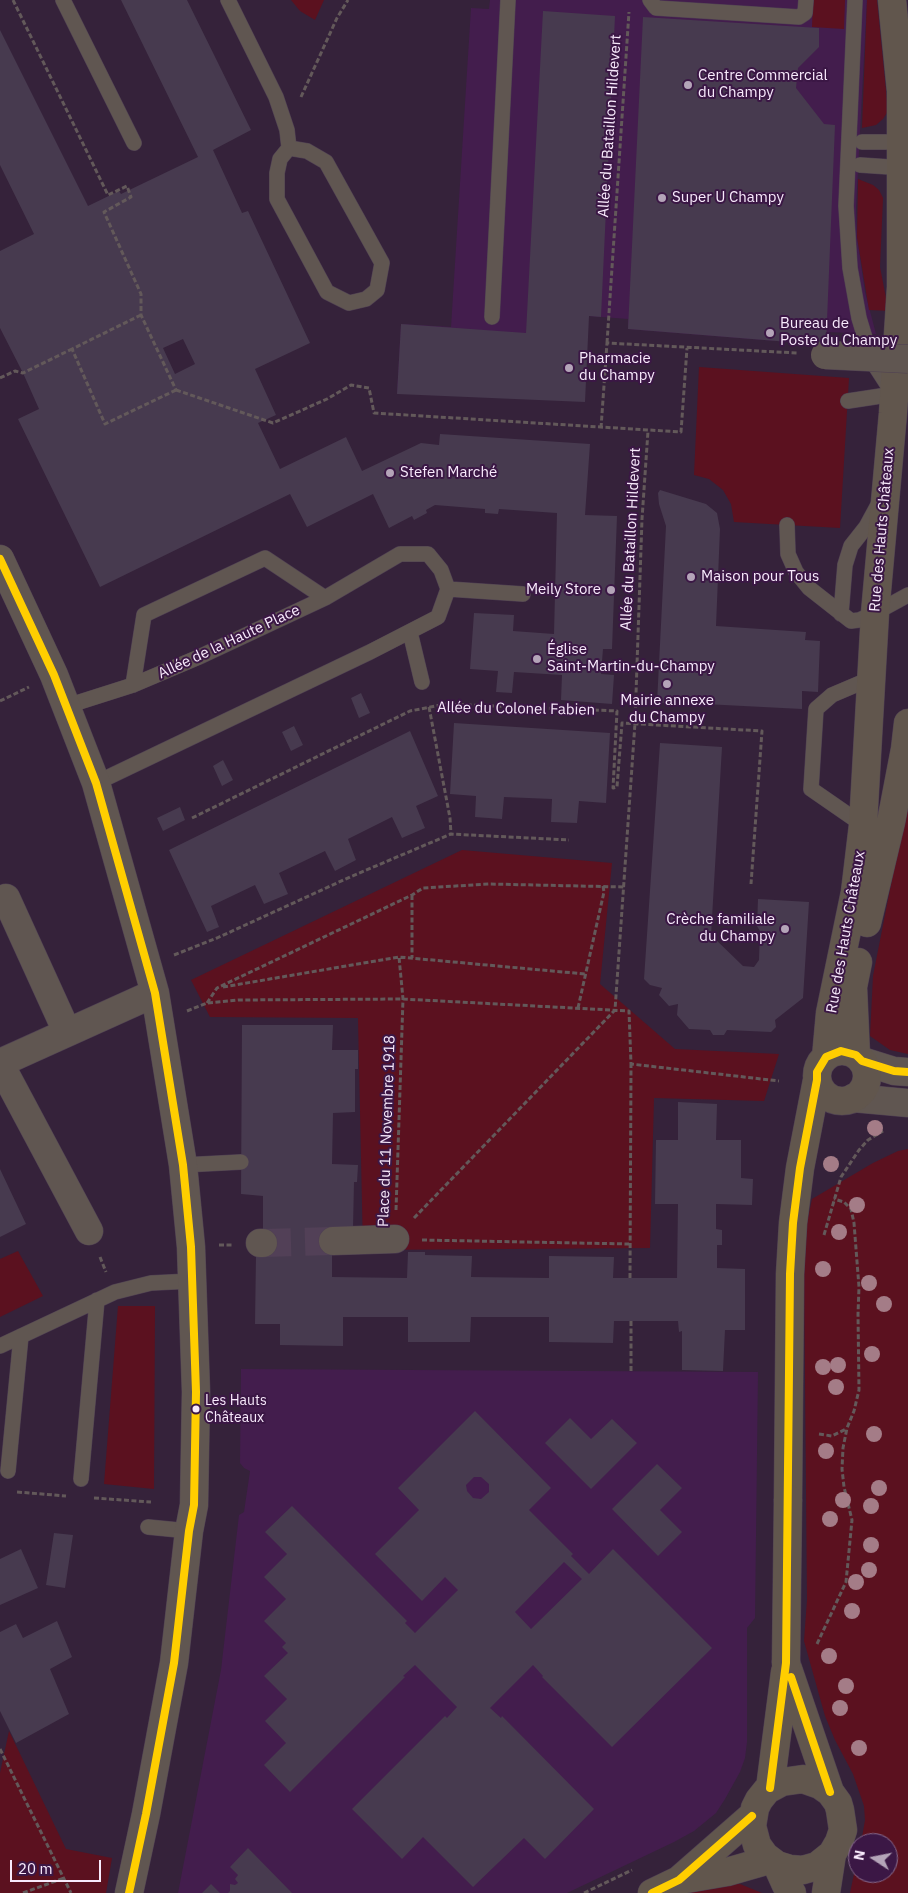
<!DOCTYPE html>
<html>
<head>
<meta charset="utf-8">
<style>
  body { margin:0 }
  #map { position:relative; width:908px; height:1893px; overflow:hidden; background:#35223a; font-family:"IBM Plex Sans",sans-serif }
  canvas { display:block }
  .north { position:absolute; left:848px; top:1833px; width:50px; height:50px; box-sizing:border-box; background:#3b1745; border:1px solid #876b8e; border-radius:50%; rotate:281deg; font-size:14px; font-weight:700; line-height:20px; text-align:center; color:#f8eafc }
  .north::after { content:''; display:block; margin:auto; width:18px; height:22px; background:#b4a4b8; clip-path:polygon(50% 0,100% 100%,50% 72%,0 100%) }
  .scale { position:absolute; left:10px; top:1860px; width:91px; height:22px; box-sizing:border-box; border:2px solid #f8eafc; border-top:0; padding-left:6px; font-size:15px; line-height:18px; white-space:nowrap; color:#f8eafc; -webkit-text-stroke:4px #3b1745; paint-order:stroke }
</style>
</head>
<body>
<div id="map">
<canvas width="908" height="1893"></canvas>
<div class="north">N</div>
<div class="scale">20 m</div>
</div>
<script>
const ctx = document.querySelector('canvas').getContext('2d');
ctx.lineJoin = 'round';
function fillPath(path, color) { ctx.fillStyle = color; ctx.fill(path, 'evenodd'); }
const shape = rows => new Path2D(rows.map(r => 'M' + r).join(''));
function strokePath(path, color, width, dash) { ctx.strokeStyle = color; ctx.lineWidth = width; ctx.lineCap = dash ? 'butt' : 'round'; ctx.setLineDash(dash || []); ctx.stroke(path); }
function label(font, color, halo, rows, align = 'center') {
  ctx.font = font + ' "IBM Plex Sans",sans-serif'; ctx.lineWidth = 4; ctx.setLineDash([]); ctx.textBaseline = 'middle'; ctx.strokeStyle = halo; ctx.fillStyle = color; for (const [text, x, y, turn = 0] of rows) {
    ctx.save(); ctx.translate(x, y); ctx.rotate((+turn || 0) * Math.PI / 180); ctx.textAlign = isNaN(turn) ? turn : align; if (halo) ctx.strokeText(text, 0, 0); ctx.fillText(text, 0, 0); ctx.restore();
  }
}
fillPath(shape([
  [490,0,867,0,856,208,857,237,865,292,876,334,826,332,826,345,628,329,628,319,589,316,397,394,401,324,451,327,471,8,489,9],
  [241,1369,758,1372,755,1618,747,1628,747,1742,745,1758,740,1772,725,1799,716,1813,694,1831,674,1842,567,1893,178,1893,221,1670,239,1515,244,1512,250,1471,244,1468,240,1463]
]), '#431d4d');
fillPath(shape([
  [291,0,324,0,315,20,300,11],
  [813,0,845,0,844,29,812,27],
  [867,0,877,0,888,111,883,119,876,125,862,128],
  [858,179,873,185,879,190,883,198,880,267,886,298,891,311,869,310,857,237],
  [699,367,849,378,840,528,734,522,731,504,723,490,709,479,694,475],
  [908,798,908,1054,890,1050,870,1036,873,976],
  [462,850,612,863,600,984,675,1049,779,1054,764,1101,654,1098,650,1248,363,1250,358,1018,210,1017,191,980],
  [908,1149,908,1893,850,1893,858,1855,858,1873,888,1873,888,1843,861,1843,865,1820,864,1806,853,1774,835,1740,825,1716,804,1641,807,1600,804,1267,806,1227,812,1199,873,1163,898,1151],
  [18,1251,43,1296,0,1317,0,1259],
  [118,1306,155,1306,154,1489,104,1484],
  [9,1731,66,1849,112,1858,106,1893,0,1893,0,1773],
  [725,1881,740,1884,762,1893,687,1893,697,1888]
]), '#5b111f');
fillPath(shape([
  [121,0,187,0,251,130,213,150,242,213,248,211,310,343,255,369,276,415,258,423,280,469,346,437,362,471,421,443,439,445,440,434,590,444,585,515,617,516,612,649,603,649,601,674,614,675,612,704,561,700,562,675,514,672,512,693,496,692,498,671,470,669,474,613,514,615,513,631,554,634,557,513,499,509,498,514,485,513,485,509,435,505,426,510,427,513,414,520,412,516,389,528,373,494,307,527,290,494,100,587,18,419,39,409,23,373,0,328,0,251,34,234,0,165,0,30,88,206,119,191,121,194,198,157],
  [183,339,195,364,175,374,163,348],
  [543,11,615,16,601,317,589,316,585,402,397,394,401,324,526,333],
  [643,17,819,28,819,47,798,68,796,88,824,124,835,125,826,345,628,329],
  [660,490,706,504,717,513,720,529,716,626,806,632,805,640,820,641,818,692,802,691,802,709,685,703,657,703,666,526,659,504,658,493],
  [361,693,370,713,359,718,351,698],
  [454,723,610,733,606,803,579,801,577,823,551,822,552,799,504,797,502,819,475,817,476,796,450,794],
  [294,726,303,745,291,751,282,732],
  [410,731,438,796,416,806,425,828,402,838,392,817,348,839,356,860,335,871,325,851,279,873,288,894,264,904,255,885,211,906,219,927,207,932,169,850],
  [660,743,722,747,711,935,743,966,754,967,759,960,760,931,757,926,758,899,809,902,803,998,775,1020,776,1027,771,1032,727,1030,724,1035,713,1035,710,1030,689,1029,677,1015,678,1004,669,1006,659,995,662,988,650,985,644,979],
  [223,760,233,780,222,786,213,766],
  [180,807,185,820,163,831,157,818],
  [242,1025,333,1025,332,1050,358,1050,358,1069,355,1069,355,1112,333,1113,332,1164,358,1165,357,1182,354,1182,353,1228,332,1254,332,1277,407,1278,408,1252,425,1252,425,1255,472,1256,471,1277,549,1278,549,1256,614,1257,613,1278,677,1278,678,1204,655,1204,656,1140,678,1140,678,1102,717,1104,716,1140,741,1140,741,1178,753,1179,752,1205,716,1204,716,1229,722,1230,722,1245,717,1245,717,1268,745,1269,745,1330,725,1330,723,1371,682,1370,682,1331,679,1332,678,1321,614,1321,613,1343,549,1342,549,1317,471,1317,470,1342,408,1342,408,1317,343,1317,343,1346,280,1345,280,1324,255,1324,256,1254,263,1254,263,1196,241,1194],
  [0,1169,26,1224,0,1237],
  [475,1411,551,1488,529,1510,573,1554,571,1556,589,1574,613,1549,712,1648,612,1747,542,1677,543,1676,533,1665,490,1708,501,1718,502,1716,594,1809,545,1859,524,1838,473,1887,423,1837,402,1859,352,1809,445,1716,447,1718,457,1707,415,1665,403,1676,405,1677,290,1792,264,1765,286,1743,265,1721,287,1699,264,1676,288,1653,282,1647,286,1643,264,1621,286,1599,264,1577,287,1554,265,1532,292,1506,407,1621,405,1623,415,1633,458,1590,445,1577,422,1601,375,1554,419,1510,398,1488],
  [474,1477,481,1477,489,1484,489,1492,481,1499,473,1498,467,1491,466,1485],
  [564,1562,582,1579,531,1629,515,1612],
  [570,1418,591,1439,612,1419,637,1443,591,1489,545,1443],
  [657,1464,682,1488,660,1510,682,1532,658,1556,612,1509],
  [54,1533,73,1535,65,1588,46,1585],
  [21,1549,38,1588,0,1605,0,1559],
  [57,1621,72,1657,50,1669,69,1714,16,1743,0,1711,0,1632,16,1624,23,1638],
  [248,1848,292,1893,228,1893,230,1891,230,1884,235,1885,238,1883,235,1879,238,1875,230,1867],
  [211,1884,220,1893,202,1893]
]), '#473a4f');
strokePath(shape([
  [263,1243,333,1241]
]), '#524057', 28, [28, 14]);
const lane = shape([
  [63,0,134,143],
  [228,0,276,97,287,130,289,148],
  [650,0,656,8,799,17,805,13,806,0],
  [855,0,846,206,850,268,859,318,872,361,892,392],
  [862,142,891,142,907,137],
  [289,148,307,151,326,162,382,263,377,290,366,299,349,303,327,292,277,199,277,173,280,159,289,148],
  [860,165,890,167,907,172],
  [492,317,508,0],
  [848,401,894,394,908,395],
  [787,525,788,554,796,572,809,588,851,621,859,620,875,613,908,595],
  [448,589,523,594],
  [841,614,845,565,851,546,866,527,879,503],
  [410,632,422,682],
  [133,685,144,615,265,558,325,598],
  [67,706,133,685,199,657,325,598,400,554,428,554,441,570,448,589,438,617,370,652,96,783],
  [863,825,811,789,816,709,832,695,872,678],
  [183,1165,241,1162],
  [0,1346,115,1292,151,1283,192,1281],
  [8,1471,21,1336],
  [81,1479,97,1300],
  [148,1527,189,1531]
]);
const street = shape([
  [0,559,54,675,96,783,155,993,183,1165,191,1247,196,1392,194,1505,189,1531,174,1663,146,1814,129,1893],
  [0,901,6,898,67,1032],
  [862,1061,894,1071,908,1072],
  [0,1063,155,993],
  [0,1064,89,1231],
  [853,1098,908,1103],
  [333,1241,395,1239],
  [260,1243,263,1243]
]);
const secondary = shape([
  [867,923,891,822,905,749,908,723],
  '817 1076a25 25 0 1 1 50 0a25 25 0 1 1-50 0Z',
  [856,1055,853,987,858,962],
  [826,1057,830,1013,855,892,863,825,875,613,893,413,901,287,901,91,892,0],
  [788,1499,790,1274,793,1223,800,1168,817,1080],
  [786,1663,830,1792,838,1803,840,1810,843,1830,839,1842,832,1854,817,1866,803,1870,790,1869,777,1865,765,1856,757,1845,752,1826,755,1808,759,1800,767,1790,782,1782,803,1779,820,1785,830,1792],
  [770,1788,785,1672],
  [777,1865,786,1885,792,1893],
  [680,1880,727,1872,769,1860],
  [652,1893,679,1880,752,1816],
  [826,1893,832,1854]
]);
strokePath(lane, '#4f4053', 16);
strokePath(street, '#4f4053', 29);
strokePath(secondary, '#4f4053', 29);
strokePath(shape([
  [13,0,108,195,127,186,131,197,104,212,141,294,141,315,176,390],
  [301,97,337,18,348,0],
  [141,315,72,349,105,424,176,390],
  [607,343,629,12],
  [0,378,15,371,23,373,72,349],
  [176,390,273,423,327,399,351,385,369,388,374,413,681,432,687,348],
  [601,428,607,343,797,353],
  [0,701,29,687],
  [429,707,450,818,451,834],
  [192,818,410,711,446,704,617,711,613,788,617,787,622,723,762,731,751,884],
  [412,895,412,958],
  [174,955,217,938,350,877,451,834,569,840],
  [223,987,399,957,585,974],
  [207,1003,217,988,412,895,423,888,489,884,625,887],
  [578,1008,604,892,603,886],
  [187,1011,207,1003,239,1000,403,999,629,1011,631,1064,779,1081],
  [396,1210,403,999,399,957],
  [414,1218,615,1010,635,723,642,519,648,431],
  [824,1235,841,1177,859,1150,868,1140,883,1131],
  [422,1240,629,1244],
  [219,1245,232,1245],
  [100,1257,106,1272],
  [630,1278,631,1064],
  [631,1321,631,1373],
  [819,1434,832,1436,846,1429],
  [17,1492,66,1496],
  [94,1498,151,1502],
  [817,1644,846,1582,852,1520,844,1487,842,1469,843,1448,847,1428,854,1411,859,1390,858,1314,859,1287,854,1223,851,1209,844,1202,834,1199],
  [0,1749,71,1893],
  [23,1893,64,1878],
  [584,1893,632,1870]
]), '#63595a', 3, [5, 2.5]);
strokePath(lane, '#605651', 15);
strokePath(street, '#605651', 28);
strokePath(secondary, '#61564d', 28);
const streetBridge = shape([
  [825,355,908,359]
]);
const secondaryBridge = shape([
  [786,1663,788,1499]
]);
strokePath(streetBridge, '#4f4053', 29, []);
strokePath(secondaryBridge, '#4f4053', 29, []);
strokePath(streetBridge, '#605651', 28);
strokePath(secondaryBridge, '#61564d', 28);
strokePath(shape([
  [0,559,54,675,96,783,155,993,183,1165,191,1247,196,1392,194,1505,189,1531,174,1663,146,1814,129,1893],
  [791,1677,830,1792],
  [770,1788,786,1663,790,1274,793,1223,800,1168,817,1080,817,1072,826,1057,841,1051,856,1055,862,1061,894,1071,908,1072],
  [652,1893,679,1880,752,1816]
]), '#ffce00', 8);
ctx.fillStyle = '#a47c87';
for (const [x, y] of [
  [875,1128],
  [831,1164],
  [857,1205],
  [839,1232],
  [823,1269],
  [869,1283],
  [884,1304],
  [872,1354],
  [838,1365],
  [823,1367],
  [836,1387],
  [874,1434],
  [826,1451],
  [879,1488],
  [843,1500],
  [871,1506],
  [830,1519],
  [871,1545],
  [869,1570],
  [856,1582],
  [852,1611],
  [829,1656],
  [846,1686],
  [840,1708],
  [859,1748]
]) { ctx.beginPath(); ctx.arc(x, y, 8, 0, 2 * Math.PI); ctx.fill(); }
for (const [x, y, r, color] of [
  [688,85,5,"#b4a4b8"],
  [662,198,5,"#b4a4b8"],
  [770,333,5,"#b4a4b8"],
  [569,368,5,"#b4a4b8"],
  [390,473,5,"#b4a4b8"],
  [691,577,5,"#b4a4b8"],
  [611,590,5,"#b4a4b8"],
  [537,659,5,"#b4a4b8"],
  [667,684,5,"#b4a4b8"],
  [785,929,5,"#b4a4b8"],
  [196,1409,4.5,"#f8eafc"]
]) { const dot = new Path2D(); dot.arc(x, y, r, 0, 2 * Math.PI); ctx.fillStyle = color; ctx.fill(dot); strokePath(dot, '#3b1745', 2); }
label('14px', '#f8eafc', '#3b1745', [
  ["Les Hauts",205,1401],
  ["Châteaux",205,1418]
], 'left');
label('15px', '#f8eafc', '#3b1745', [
  ["Centre Commercial",698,76],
  ["du Champy",698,93],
  ["Super U Champy",672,198],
  ["Bureau de",780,324],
  ["Poste du Champy",780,341],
  ["Pharmacie",579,359],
  ["du Champy",579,376],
  ["Stefen Marché",400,473],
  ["Maison pour Tous",701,577],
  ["Meily Store",601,590,"right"],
  ["Église",547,650],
  ["Saint-Martin-du-Champy",547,667],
  ["Mairie annexe",667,701,"center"],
  ["du Champy",667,718,"center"],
  ["Crèche familiale",775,920,"right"],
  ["du Champy",775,937,"right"]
], 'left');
label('15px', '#f8eafc', '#3b1745', [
  ["Allée du Bataillon Hildevert",610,126,-86],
  ["Rue des Hauts Châteaux",882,530,-85],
  ["Allée du Bataillon Hildevert",631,539,-87],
  ["Allée de la Haute Place",229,642,-25],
  ["Allée du Colonel Fabien",516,709,1],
  ["Rue des Hauts Châteaux",846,932,-80],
  ["Place du 11 Novembre 1918",387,1131,-88]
]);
</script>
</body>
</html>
